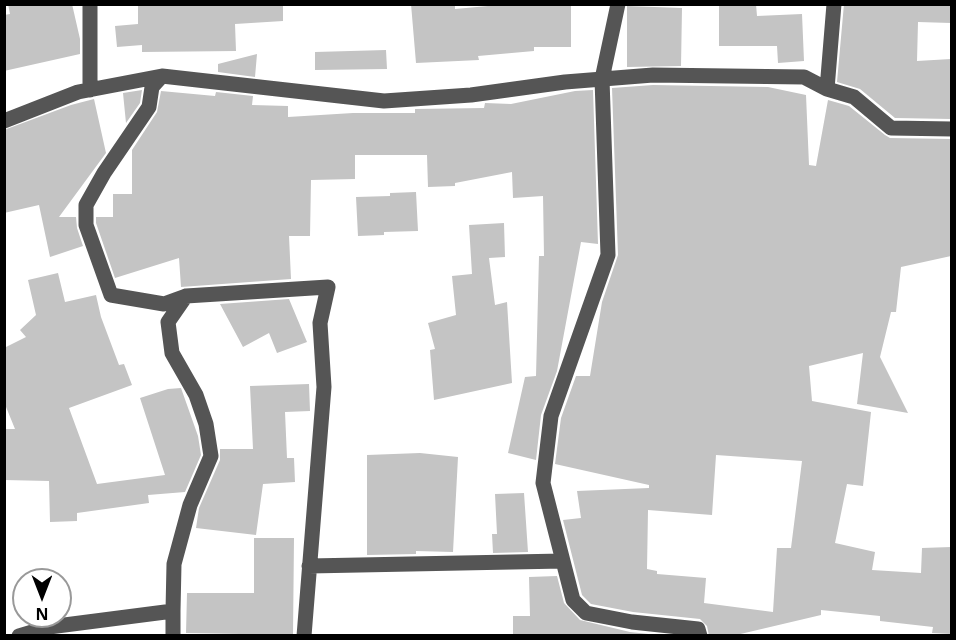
<!DOCTYPE html>
<html>
<head>
<meta charset="utf-8">
<style>
  body { margin:0 }
  #map { position:relative; width:956px; height:640px; overflow:hidden; background:#fff; font-family:"Open Sans",sans-serif }
  canvas { display:block }
  .frame { position:absolute; inset:0; border:6px solid #000; pointer-events:none }
  .north { position:absolute; left:12px; top:568px; width:60px; height:60px; box-sizing:border-box; background:#fff; border:2px solid #999; border-radius:50%; rotate:180deg; font-size:16px; font-weight:700; line-height:24px; text-align:center; color:#000 }
  .north::after { content:''; display:block; margin:auto; width:21px; height:27px; background:#000; clip-path:polygon(50% 0,100% 100%,50% 72%,0 100%) }
</style>
</head>
<body>
<div id="map">
<canvas width="956" height="640"></canvas>
<div class="frame"></div>
<div class="north">N</div>
</div>
<script>
const ctx = document.querySelector('canvas').getContext('2d');
ctx.lineJoin = 'round';
function fillPath(path, color) { ctx.fillStyle = color; ctx.fill(path, 'evenodd'); }
const shape = rows => new Path2D(rows.map(r => 'M' + r).join(''));
function strokePath(path, color, width, dash) { ctx.strokeStyle = color; ctx.lineWidth = width; ctx.lineCap = dash ? 'butt' : 'round'; ctx.setLineDash(dash || []); ctx.stroke(path); }
fillPath(shape([
  [8,4,72,4,80,39,80,54,4,71,4,15,10,14],
  [138,4,283,4,283,21,235,24,236,51,142,52,142,45,117,47,115,26,138,24],
  [411,4,455,4,455,9,510,4,571,4,571,47,534,47,534,51,478,56,479,60,416,63],
  [719,4,756,4,757,16,802,14,804,61,778,63,777,46,719,46],
  [844,4,951,4,951,23,918,22,917,61,951,59,951,119,895,118,860,89,837,82],
  [627,6,682,8,681,66,627,67],
  [386,50,387,69,315,70,315,52],
  [257,54,255,77,218,72,218,64],
  [653,85,768,87,806,95,809,165,816,166,828,100,849,106,885,135,890,138,951,139,951,256,901,267,896,312,891,312,880,357,908,413,857,404,863,353,809,366,812,401,871,412,863,486,847,484,835,543,875,552,872,570,921,573,922,548,951,547,951,634,932,633,933,627,880,621,880,616,821,610,821,615,732,636,709,636,707,626,700,619,633,612,591,604,582,595,563,520,581,518,577,491,649,488,649,485,555,464,561,418,576,376,590,376,602,302,618,255,612,88],
  [716,455,802,461,791,548,777,548,773,612,704,603,706,578,657,574,657,571,647,569,648,510,712,515],
  [142,90,140,103,126,123,123,93],
  [593,90,598,244,581,242,557,371,541,415,536,460,508,453,525,377,536,376,539,256,544,256,543,196,513,198,512,172,455,183,455,186,428,187,427,155,355,155,355,179,311,180,310,236,289,236,291,279,181,287,179,258,115,278,96,223,96,217,113,217,113,194,132,194,132,150,157,112,161,91,215,96,216,92,253,96,252,105,288,106,288,117,353,113,415,113,415,109,484,108,485,103,511,104,575,91],
  [94,99,106,153,59,217,76,217,77,228,83,246,50,257,39,205,4,213,4,130,71,105],
  [416,192,418,231,384,232,384,235,358,236,356,197,390,196,390,193],
  [504,223,505,257,489,258,495,305,507,302,512,383,434,400,430,350,435,349,428,323,456,315,452,276,472,274,469,225],
  [58,273,65,302,96,295,101,317,119,365,124,364,132,385,69,408,97,484,165,475,140,398,168,389,181,388,198,436,201,455,185,492,148,495,149,503,77,513,77,521,50,522,49,481,4,480,4,429,15,429,4,402,4,348,26,337,20,330,36,315,28,280],
  [289,299,307,342,277,353,269,333,243,347,220,304],
  [309,384,310,411,285,412,287,458,294,458,295,482,263,484,256,535,196,528,199,508,220,460,220,449,253,449,250,386],
  [420,453,458,457,453,552,416,551,416,554,367,555,367,455],
  [524,493,528,552,493,553,492,534,497,534,495,494],
  [254,538,294,538,293,635,186,633,187,593,254,593],
  [557,576,564,603,580,620,630,632,667,636,513,636,513,616,530,616,529,577]
]), '#c4c4c4');
strokePath(shape([
  [618,4,602,79,608,255,551,416,543,483,573,600,586,613,632,622,698,629,700,636],
  [162,76,152,87,149,107,104,173,86,205,86,225,111,295,164,304,186,296,328,287,320,323,324,387,304,636],
  [827,89,834,4],
  [90,90,90,4],
  [4,121,78,92,162,76,384,101,471,95,565,82,653,75,804,77,827,89,854,97,891,128,952,129],
  [309,566,563,561],
  [173,611,174,564,190,505,211,456,206,424,196,395,172,353,168,322,186,296],
  [19,636,49,627,173,611,173,636]
]), '#555', 15);
</script>
</body>
</html>
